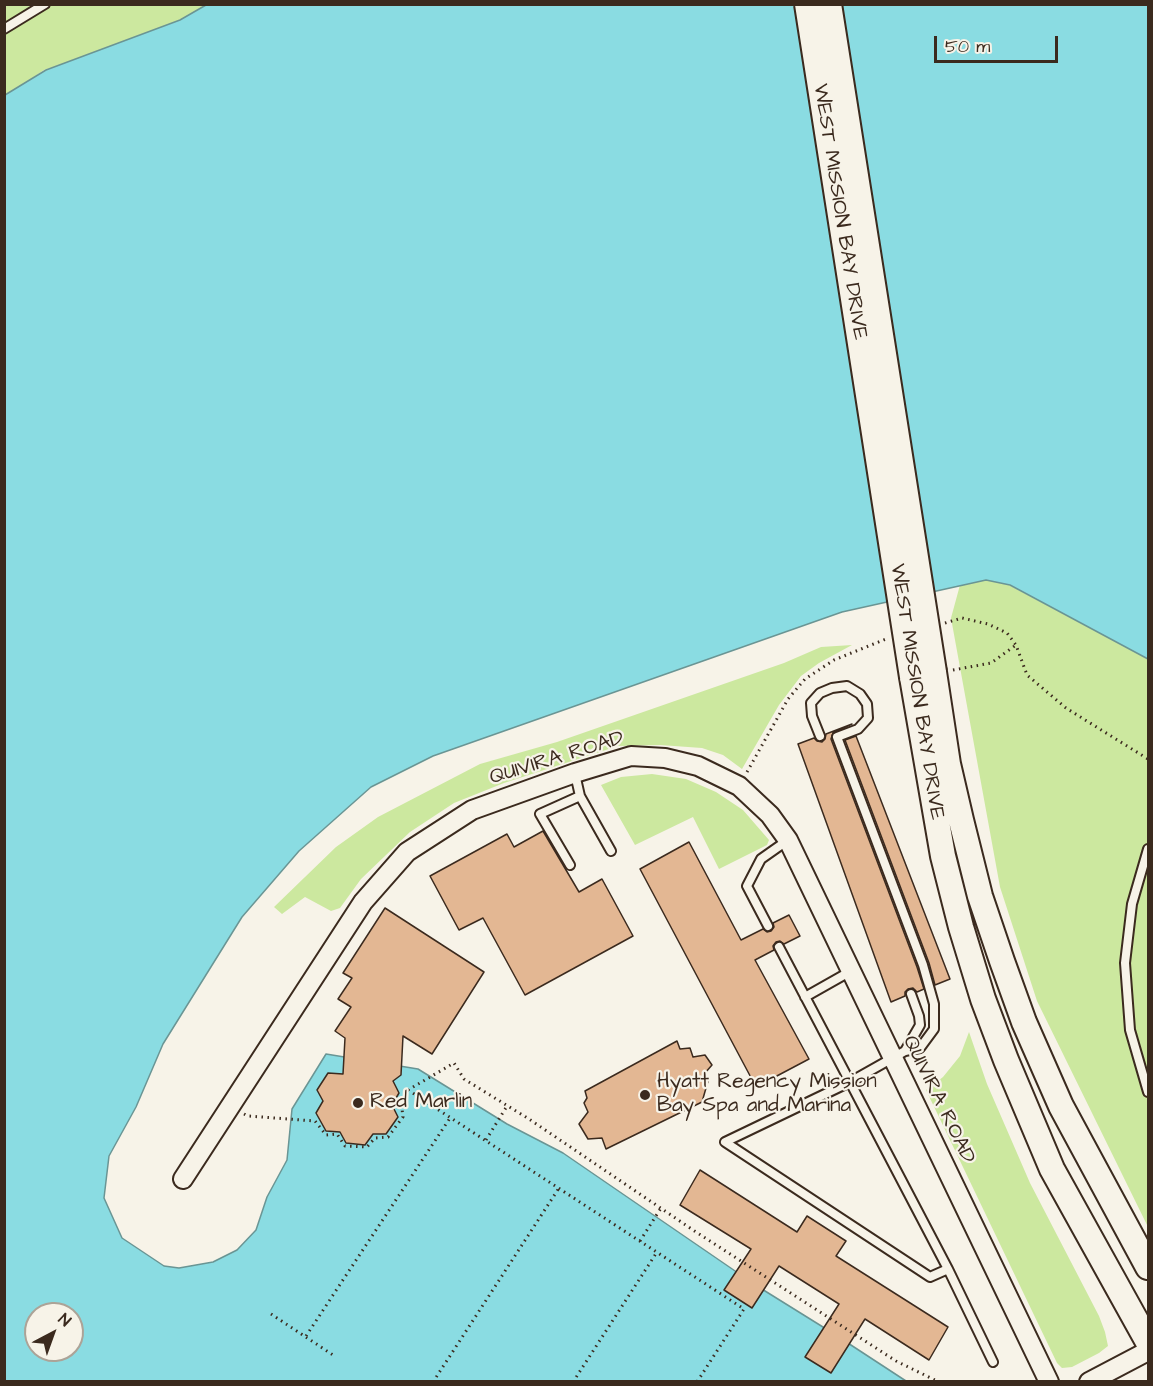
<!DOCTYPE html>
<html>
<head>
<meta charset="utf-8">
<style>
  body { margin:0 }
  #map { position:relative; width:1153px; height:1386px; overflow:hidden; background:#f7f3e8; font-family:"Architects Daughter",sans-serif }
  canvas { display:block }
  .frame { position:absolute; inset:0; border:6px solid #3b2a1e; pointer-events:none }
  .north { position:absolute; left:24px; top:1302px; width:60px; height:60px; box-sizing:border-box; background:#f7f3e8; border:2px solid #aca397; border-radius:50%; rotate:41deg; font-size:16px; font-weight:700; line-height:24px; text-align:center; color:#3b2a1e }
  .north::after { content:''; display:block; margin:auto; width:21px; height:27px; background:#3b2a1e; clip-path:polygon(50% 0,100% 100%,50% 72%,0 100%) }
  .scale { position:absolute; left:934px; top:36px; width:124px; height:27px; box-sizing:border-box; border:3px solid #3b2a1e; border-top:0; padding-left:8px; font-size:18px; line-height:21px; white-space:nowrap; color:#3b2a1e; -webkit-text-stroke:4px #f7f3e8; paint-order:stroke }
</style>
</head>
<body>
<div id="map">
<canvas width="1153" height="1386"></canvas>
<div class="frame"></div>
<div class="north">N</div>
<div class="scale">50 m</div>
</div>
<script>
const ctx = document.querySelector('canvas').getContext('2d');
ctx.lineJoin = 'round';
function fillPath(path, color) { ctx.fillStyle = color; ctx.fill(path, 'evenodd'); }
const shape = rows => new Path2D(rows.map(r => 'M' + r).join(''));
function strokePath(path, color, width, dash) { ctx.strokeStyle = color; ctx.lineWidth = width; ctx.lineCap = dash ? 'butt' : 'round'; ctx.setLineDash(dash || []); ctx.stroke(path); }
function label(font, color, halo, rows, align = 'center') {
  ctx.font = font + ' "Architects Daughter",sans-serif'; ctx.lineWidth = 4.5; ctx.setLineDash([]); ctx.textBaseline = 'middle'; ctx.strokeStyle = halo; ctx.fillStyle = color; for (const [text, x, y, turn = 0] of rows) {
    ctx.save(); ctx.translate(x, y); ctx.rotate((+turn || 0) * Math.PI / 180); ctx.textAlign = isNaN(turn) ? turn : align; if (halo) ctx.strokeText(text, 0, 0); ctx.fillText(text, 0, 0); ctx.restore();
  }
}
fillPath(shape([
  [5,5,246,5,44,70,5,97],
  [986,580,1009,585,1148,659,1148,1227,1037,1001,1000,887,951,618,960,585],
  [852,645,819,663,801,676,779,705,742,769,723,755,702,748,660,745,618,746,504,783,454,803,410,832,361,879,340,908,331,911,305,897,282,914,274,907,336,847,378,817,480,764,557,742,784,663,821,647],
  [652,774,686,779,716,792,743,810,769,840,767,845,719,869,693,817,635,845,601,785,621,777],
  [969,1032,987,1084,1030,1183,1099,1316,1105,1332,1108,1346,1099,1353,1072,1367,1062,1368,1057,1363,926,1090,943,1077,960,1056]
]), '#cce89f');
const water = shape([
  [206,5,1148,5,1148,659,1010,585,986,580,842,612,433,756,371,787,299,851,242,917,163,1044,136,1107,109,1156,104,1198,122,1238,164,1266,179,1268,213,1262,237,1250,256,1230,267,1197,287,1160,292,1109,326,1054,418,1069,507,1124,563,1153,757,1286,831,1332,906,1381,5,1382,5,95,46,70,180,20,206,5],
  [36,1314,72,1314,72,1350,36,1350,36,1314]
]);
fillPath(water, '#8adce2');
strokePath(water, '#6a9594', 1.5);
const building = shape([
  [852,724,833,733,831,739,917,967,924,989,917,992,913,988,908,989,905,992,905,996,891,1002,798,744,814,738,817,741,822,742,825,739,826,734,852,724],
  [856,736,950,979,935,985,929,963,845,740,856,736],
  [543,831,579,892,602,879,633,936,525,995,483,918,459,930,430,876,507,834,514,847,543,831],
  [689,842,741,940,763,929,767,932,771,931,774,927,773,923,789,915,800,936,784,944,780,941,776,942,773,946,774,950,755,960,809,1059,756,1087,640,869,689,842],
  [385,908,484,972,432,1054,403,1036,401,1075,393,1081,399,1093,392,1105,398,1117,386,1134,373,1134,365,1145,346,1143,340,1132,326,1131,316,1113,323,1101,317,1090,328,1073,343,1074,345,1038,335,1031,351,1007,338,999,352,978,343,973,385,908],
  [677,1041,680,1049,690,1048,693,1057,705,1055,712,1065,705,1073,708,1081,702,1102,606,1149,602,1138,588,1139,579,1124,588,1112,584,1103,587,1098,585,1091,677,1041],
  [700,1170,797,1232,807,1216,846,1241,836,1256,948,1327,929,1360,865,1319,831,1373,805,1357,839,1304,779,1266,752,1308,724,1290,751,1249,680,1205,700,1170]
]);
fillPath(building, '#e3b793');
strokePath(building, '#3b2a1e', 1.5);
const service = shape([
  [4,29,45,4],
  [575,774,580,796,611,851],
  [1148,849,1132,904,1125,963,1130,1030,1148,1092],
  [570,865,540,814,580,796],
  [768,926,747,886,761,859,788,840],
  [779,947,850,1082,948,1269,930,1277,725,1142,850,1082,905,1051,920,1048,934,1029,934,1004,923,965,837,737,858,729,868,718,867,704,860,694,847,686,832,688,820,693,811,703,812,716,820,736],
  [805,997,851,971],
  [905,1051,920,1025,919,1016,911,994],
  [948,1269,993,1362]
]);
const tertiary = shape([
  [183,1179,363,902,407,852,472,810,575,773,631,756,665,758,698,766,739,786,770,815,788,840,1049,1382],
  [1089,1382,1148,1351]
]);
const primary = shape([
  [934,672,948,764,961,820,980,896,1002,961,1024,1022,1061,1106,1148,1267],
  [912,677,943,856,961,927,983,999,1006,1060,1052,1169,1148,1342]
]);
strokePath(service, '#3b2a1e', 12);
strokePath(tertiary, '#3b2a1e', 22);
strokePath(primary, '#3b2a1e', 28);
strokePath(shape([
  [945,623,962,618,988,624,1007,633,1016,645,1027,675,1066,708,1148,759],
  [953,670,991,663,1016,645],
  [747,772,788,699,805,679,834,660,886,639],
  [408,1090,744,1309,697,1382],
  [244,1114,248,1116,315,1121,326,1135,337,1134,345,1146,367,1147,375,1138,388,1137,403,1117,401,1101,408,1090,454,1063,464,1079,529,1119,696,1232,896,1361,939,1382],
  [486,1140,507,1106],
  [640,1241,661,1208],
  [271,1314,336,1357],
  [306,1336,450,1118],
  [433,1382,559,1188],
  [573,1382,657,1252]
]), '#3b2a1e', 3, [1.5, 4.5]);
strokePath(service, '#f7f3e8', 8);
strokePath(tertiary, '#f7f3e8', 18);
strokePath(primary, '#f7f3e8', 24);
const primaryBridge = shape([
  [807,4,912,677],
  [829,4,934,672]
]);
strokePath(primaryBridge, '#3b2a1e', 28, []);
strokePath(primaryBridge, '#f7f3e8', 24);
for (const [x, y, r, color] of [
  [645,1095,6,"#3b2a1e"],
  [358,1103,6,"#3b2a1e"]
]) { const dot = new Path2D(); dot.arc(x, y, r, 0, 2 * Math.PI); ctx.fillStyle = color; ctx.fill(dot); strokePath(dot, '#f7f3e8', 2); }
label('21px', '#3b2a1e', '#f7f3e8', [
  ["WEST MISSION BAY DRIVE",839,212,81],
  ["WEST MISSION BAY DRIVE",916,692,81],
  ["QUIVIRA ROAD",557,759,-17],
  ["QUIVIRA ROAD",938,1100,64]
]);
label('21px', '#3b2a1e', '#f7f3e8', [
  ["Hyatt Regency Mission",657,1083],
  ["Bay Spa and Marina",657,1107],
  ["Red Marlin",370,1103]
], 'left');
</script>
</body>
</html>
